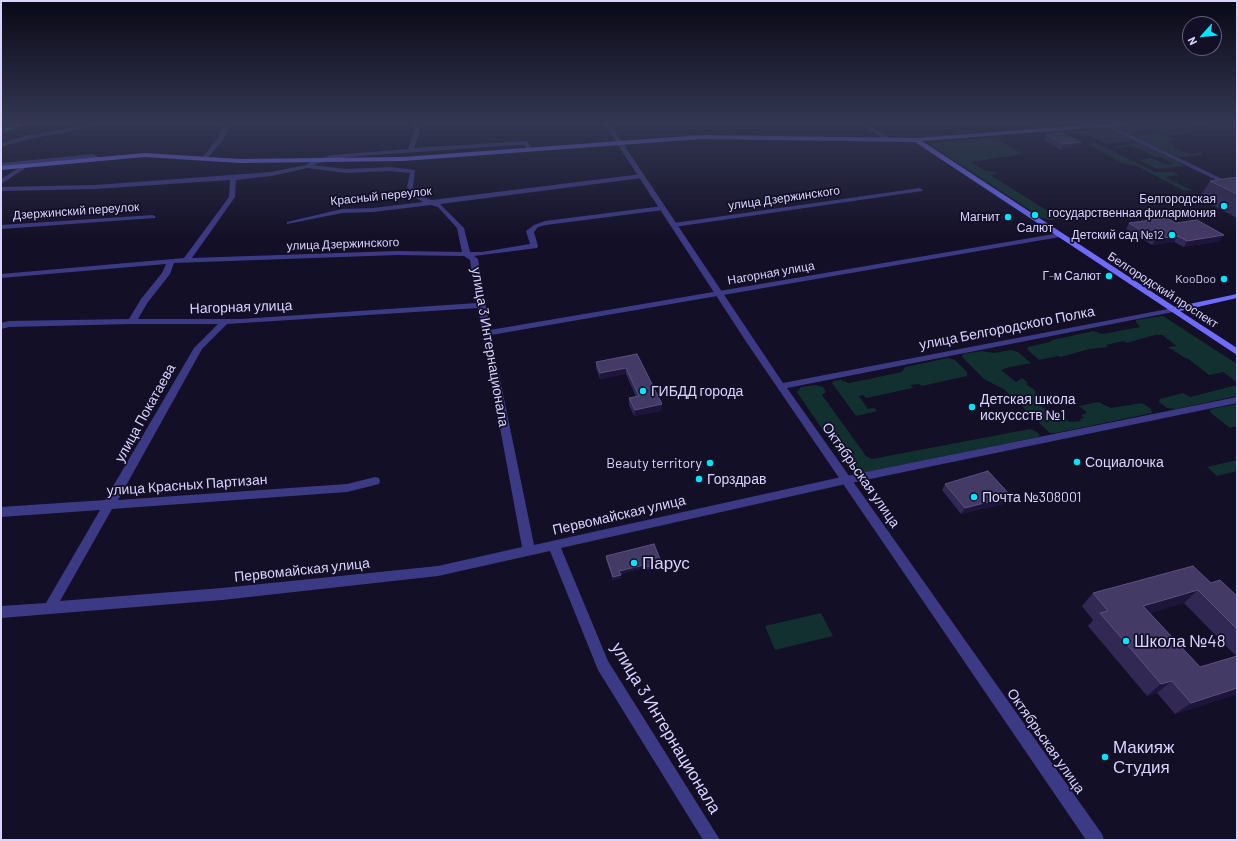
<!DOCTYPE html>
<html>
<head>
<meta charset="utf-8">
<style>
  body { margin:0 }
  #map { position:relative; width:1238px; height:841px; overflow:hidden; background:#130f26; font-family:Barlow,sans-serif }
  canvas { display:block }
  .frame { position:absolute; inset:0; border:2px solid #d9d4ff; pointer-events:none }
  .north { position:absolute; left:1182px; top:16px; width:40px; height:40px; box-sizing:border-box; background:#130f26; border:1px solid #625e7d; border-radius:50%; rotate:243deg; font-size:11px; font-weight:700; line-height:16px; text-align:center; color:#d9d4ff }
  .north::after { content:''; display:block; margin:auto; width:14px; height:18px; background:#00e5ff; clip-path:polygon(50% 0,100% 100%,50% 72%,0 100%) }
</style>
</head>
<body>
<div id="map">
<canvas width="1238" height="841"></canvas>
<div class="frame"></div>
<div class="north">N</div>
</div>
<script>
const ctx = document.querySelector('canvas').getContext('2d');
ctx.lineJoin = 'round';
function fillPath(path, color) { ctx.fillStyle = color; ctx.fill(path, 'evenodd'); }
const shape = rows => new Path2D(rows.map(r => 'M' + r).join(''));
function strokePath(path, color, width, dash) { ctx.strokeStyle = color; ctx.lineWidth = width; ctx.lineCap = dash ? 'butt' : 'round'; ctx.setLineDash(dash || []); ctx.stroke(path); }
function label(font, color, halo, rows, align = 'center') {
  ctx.font = font + ' Barlow,sans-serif'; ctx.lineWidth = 3.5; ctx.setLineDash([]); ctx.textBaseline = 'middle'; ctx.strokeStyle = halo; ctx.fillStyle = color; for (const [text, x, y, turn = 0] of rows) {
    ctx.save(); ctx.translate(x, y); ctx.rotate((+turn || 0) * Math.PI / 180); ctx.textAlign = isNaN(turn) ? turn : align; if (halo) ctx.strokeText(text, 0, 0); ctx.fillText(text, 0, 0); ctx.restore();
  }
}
fillPath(shape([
  [1147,123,1199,123,1198,123,1201,126,1162,131,1154,128,1133,131,1135,134,1131,134,1114,127],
  [1237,124,1237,126,1173,134,1182,138,1166,133],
  [1109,129,1133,141,1107,144,1085,134,1062,132],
  [1158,133,1182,142,1174,140,1166,141,1175,146,1172,147,1191,154,1200,152,1203,155,1179,157,1134,137],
  [990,138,996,139,1023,154,971,162,985,171,996,172,999,174,990,175,1056,216,1066,215,1067,217,1049,220,1042,218,928,143],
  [1096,143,1155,172,1173,172,1180,175,1165,177,1193,191,1183,190,1135,165,1122,163,1088,144],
  [1135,143,1142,144,1185,166,1158,169,1139,160,1152,158,1167,165,1174,164,1160,157,1155,157,1132,146,1116,148,1114,147],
  [1163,316,1237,364,1237,382,1223,372,1209,375,1187,358,1185,358,1168,347,1177,346,1162,335,1155,335,1126,343,1124,341,1106,345,1108,347,1089,349,1061,357,1058,356,1039,360,1027,349,1028,347,1050,342,1052,340,1094,331,1102,334,1140,327,1136,322,1136,320],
  [1011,350,1018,352,1031,363,1006,368,1001,370,1016,382,1022,378,1028,383,1026,384,1036,391,1035,392,1037,394,1035,395,1041,400,1036,402,1059,420,1066,419,1070,422,1081,421,1080,419,1084,418,1081,415,1087,413,1079,406,1098,402,1111,408,1142,403,1151,409,1152,413,1056,433,1050,433,1005,390,984,379,962,357,963,354,982,351,994,353],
  [948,358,955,360,967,372,967,376,922,386,919,384,911,385,913,388,866,398,863,395,859,396,868,409,874,408,877,411,856,416,832,383,834,381,841,380,849,383,902,372,905,367],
  [816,385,823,387,826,392,822,395,866,456,872,459,1030,429,1037,432,1040,435,1038,437,862,473,855,473,849,469,797,392,801,387],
  [1237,385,1237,396,1176,409,1167,408,1159,402,1160,399,1175,395,1183,393,1190,397],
  [1237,404,1237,426,1230,428,1210,412,1211,409],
  [1237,460,1237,471,1217,476,1207,467],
  [821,613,833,636,775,650,765,626]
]), '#12302f');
fillPath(shape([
  [100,123,111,123,25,140,1,147,1,143,24,136,100,123],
  [142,123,209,123,206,125,145,125,142,123],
  [225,123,231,123,223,140,206,160,202,160,202,158,217,139,225,123],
  [413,123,419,123,420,132,414,148,526,141,528,142,532,149,527,150,524,145,517,145,359,156,332,159,313,165,346,169,390,167,415,170,413,187,420,196,432,200,642,174,645,176,642,178,440,204,464,228,470,252,482,252,530,244,526,231,534,225,545,221,663,206,666,208,663,210,546,225,538,227,534,232,538,246,537,248,474,256,478,259,490,330,1060,233,1064,235,1060,237,491,335,534,545,846,476,1237,397,1237,403,846,484,561,548,608,661,720,840,703,840,598,670,550,551,438,576,222,600,1,618,1,606,46,603,100,510,1,517,1,507,105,500,194,348,218,324,132,324,9,327,1,329,1,323,9,321,129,319,141,299,162,273,166,264,1,278,1,274,184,258,229,197,230,180,95,189,1,191,1,187,95,185,271,172,306,165,311,161,332,155,408,149,414,132,413,123],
  [308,168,346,173,390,171,410,173,407,187,416,198,423,202,373,208,342,209,287,222,287,224,342,213,373,212,431,205,438,207,457,228,462,252,397,251,192,258,235,197,236,180,271,176,308,168],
  [397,255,464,256,470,260,477,303,241,319,138,319,148,302,170,274,174,263,397,255],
  [478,308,522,547,438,566,222,588,60,601,112,509,347,492,379,484,380,481,379,478,375,477,347,484,118,500,202,349,227,324,478,308],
  [603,123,609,123,622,142,621,143,617,143,603,123],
  [859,123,866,123,893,140,888,141,859,123],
  [1023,123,1031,123,1053,130,1050,132,1023,123],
  [1106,123,1237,186,1237,190,1104,126,1103,125,1106,123],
  [93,154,100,158,100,160,92,158,26,164,28,166,27,167,1,184,1,179,23,165,1,167,1,163,93,154],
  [920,188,923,190,922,191,674,227,670,225,674,223,920,188],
  [153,215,156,217,155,218,1,229,1,225,153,215]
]), '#3d3a85');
fillPath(shape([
  [617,141,622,142,783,383,1173,308,1176,308,1177,310,1173,312,787,388,1102,834,1104,840,1086,840,747,343,616,142,617,141]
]), '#3d3a85');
fillPath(shape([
  [1112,123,1133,123,1130,125,922,141,1175,307,1237,294,1237,298,1180,311,1237,348,1237,355,915,142,701,139,403,161,240,163,145,157,1,170,1,166,145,153,240,159,403,157,701,135,916,138,1112,123]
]), '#6f6bff');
const rail = shape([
  [1,132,22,123]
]);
strokePath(rail, '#00e5ff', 3);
strokePath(rail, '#130f26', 2, [5.5]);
fillPath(shape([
  [1046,135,1081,142,1078,147,1061,150,1043,140],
  [1237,177,1237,218,1199,198,1210,181],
  [1129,223,1176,223,1220,241,1184,247,1174,242,1152,245,1126,229],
  [637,354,662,404,661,411,634,416,629,405,629,398,636,397,626,374,600,379,596,368,596,362],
  [945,484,1011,496,1007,503,961,514,942,490],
  [606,556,662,564,662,567,645,570,644,568,620,574,621,578,613,580,606,559],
  [1211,583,1237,596,1237,694,1175,714,1157,693,1147,696,1088,626,1093,620,1082,606,1093,593],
  [1184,603,1236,656,1200,667,1150,613]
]), '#312854');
fillPath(shape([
  [1081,142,1078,147,1061,150,1063,144],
  [1224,235,1220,241,1184,247,1187,241],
  [1178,236,1174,242,1152,245,1156,239],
  [626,368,626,374,600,379,600,373],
  [662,404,661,411,634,416,635,410],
  [1011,496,1007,503,961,514,965,508],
  [644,565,644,568,619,574,619,571],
  [621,575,621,578,613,580,613,577],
  [1198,590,1184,603,1131,619,1143,606],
  [1172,681,1157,693,1147,696,1161,684],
  [1237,688,1237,694,1175,714,1191,703]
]), '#1d163a');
const building = shape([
  [1062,133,1081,142,1063,144,1046,135,1062,133],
  [1237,177,1237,194,1210,181,1237,177],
  [1166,218,1176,223,1197,220,1224,235,1187,241,1178,236,1156,239,1129,223,1166,218],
  [637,354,662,404,635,410,629,398,639,396,626,368,600,373,596,362,637,354],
  [988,471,1011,496,965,508,945,484,988,471],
  [654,544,662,564,645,567,644,565,619,571,621,575,613,577,606,556,654,544],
  [1193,566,1211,583,1220,580,1237,596,1237,629,1198,590,1143,606,1200,667,1237,656,1237,688,1191,703,1172,681,1161,684,1100,613,1108,611,1093,593,1193,566]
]);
fillPath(building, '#433a66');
strokePath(building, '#5a527e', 1);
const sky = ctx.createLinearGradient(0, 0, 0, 241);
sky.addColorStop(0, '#0a0815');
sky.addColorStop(0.51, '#333752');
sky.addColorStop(1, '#33375200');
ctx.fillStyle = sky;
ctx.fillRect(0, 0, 1238, 241);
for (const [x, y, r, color] of [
  [1224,206,4,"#00e5ff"],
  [1035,215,4,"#00e5ff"],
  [1008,217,4,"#00e5ff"],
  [1172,235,4,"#00e5ff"],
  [1109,276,4,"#00e5ff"],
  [1224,279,4,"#00e5ff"],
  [643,391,4,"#00e5ff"],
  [972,407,4,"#00e5ff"],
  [1077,462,4,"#00e5ff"],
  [710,463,4,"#00e5ff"],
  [699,479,4,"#00e5ff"],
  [974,497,4,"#00e5ff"],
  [634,563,4,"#00e5ff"],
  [1126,641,4,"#00e5ff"],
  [1105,757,4,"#00e5ff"]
]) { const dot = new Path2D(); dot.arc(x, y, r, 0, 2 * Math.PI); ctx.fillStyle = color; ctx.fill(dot); strokePath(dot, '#130f26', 1.5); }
label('12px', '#d9d4ff', '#130f26', [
  ["Красный переулок",381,196,-6],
  ["улица Дзержинского",784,198,-8],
  ["Дзержинский переулок",76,211,-4],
  ["улица Дзержинского",343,244,-2],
  ["Нагорная улица",771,273,-10],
  ["Белгородский проспект",1163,290,33]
]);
label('12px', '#d9d4ff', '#130f26', [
  ["Белгородская",1216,199],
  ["государственная филармония",1216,213],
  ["Магнит",1000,217],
  ["Салют",1035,228,"center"],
  ["Детский сад №12",1164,235],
  ["Г-м Салют",1101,276],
  ["KooDoo",1216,279]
], 'right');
label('14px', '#d9d4ff', '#130f26', [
  ["Нагорная улица",241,307,-2],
  ["улица Белгородского Полка",1007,328,-11],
  ["улица 3 Интернационала",490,347,80],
  ["улица Покатаева",145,413,-61],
  ["Октябрьская улица",861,475,55],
  ["улица Красных Партизан",187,485,-4],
  ["Первомайская улица",619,515,-13],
  ["Первомайская улица",302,570,-6],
  ["Октябрьская улица",1046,741,55]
]);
label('14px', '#d9d4ff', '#130f26', [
  ["ГИБДД города",651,391],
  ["Детская школа",980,399],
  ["искуссств №1",980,415],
  ["Социалочка",1085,462],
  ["Beauty territory",702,463,"right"],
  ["Горздрав",707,479],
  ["Почта №308001",982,497]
], 'left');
label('17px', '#d9d4ff', '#130f26', [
  ["Парус",642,563],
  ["Школа №48",1134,641],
  ["Макияж",1113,747],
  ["Студия",1113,767]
], 'left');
label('17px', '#d9d4ff', '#130f26', [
  ["улица 3 Интернационала",666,728,59]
]);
</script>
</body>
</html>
